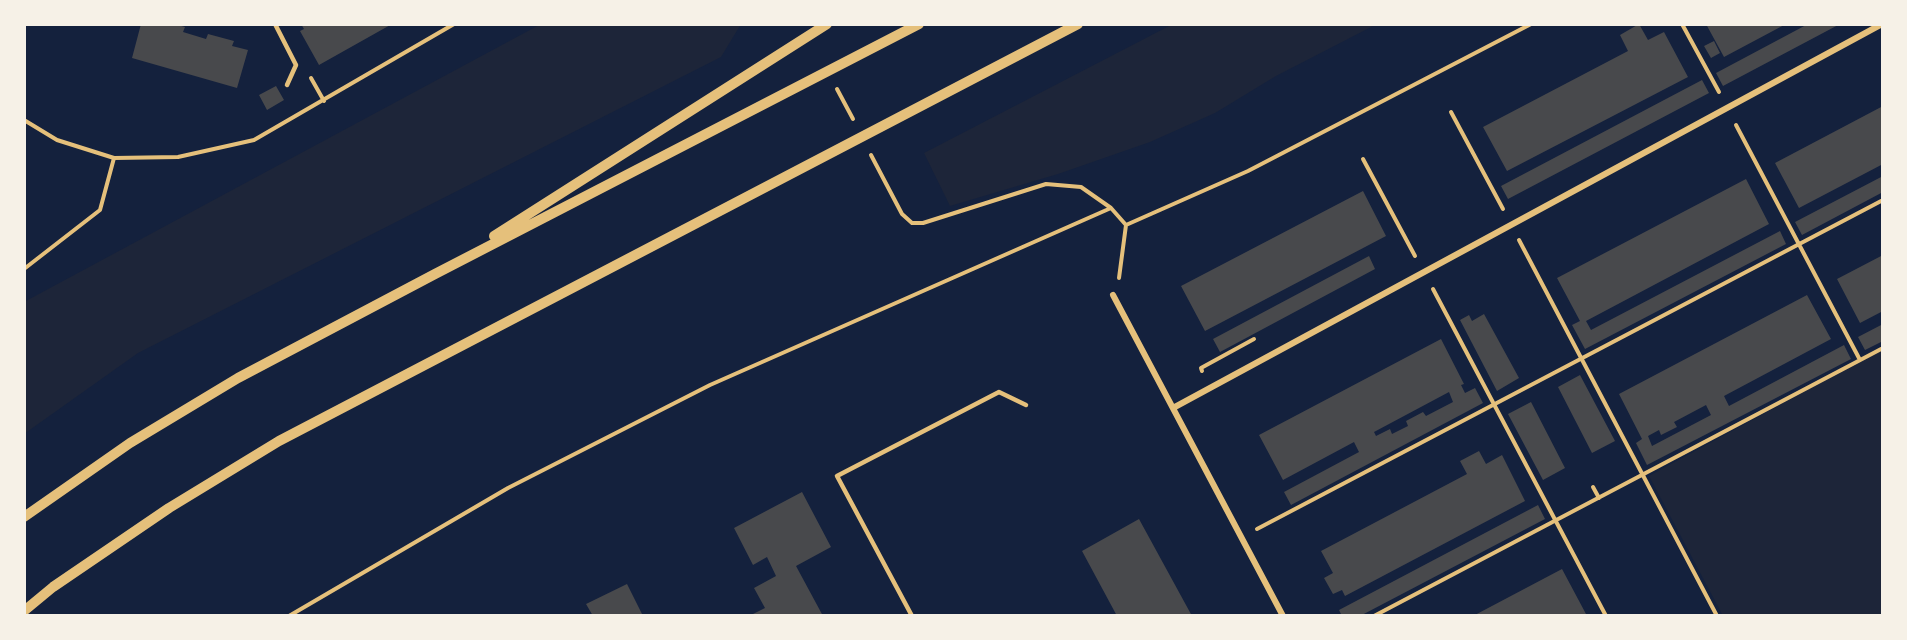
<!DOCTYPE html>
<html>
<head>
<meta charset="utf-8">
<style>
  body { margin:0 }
  #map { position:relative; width:1907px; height:640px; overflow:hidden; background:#14213d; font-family:"PT Sans Narrow",sans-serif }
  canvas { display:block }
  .frame { position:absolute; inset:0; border:26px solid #f6f1e7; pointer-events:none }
</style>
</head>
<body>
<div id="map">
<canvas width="1907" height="640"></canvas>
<div class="frame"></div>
</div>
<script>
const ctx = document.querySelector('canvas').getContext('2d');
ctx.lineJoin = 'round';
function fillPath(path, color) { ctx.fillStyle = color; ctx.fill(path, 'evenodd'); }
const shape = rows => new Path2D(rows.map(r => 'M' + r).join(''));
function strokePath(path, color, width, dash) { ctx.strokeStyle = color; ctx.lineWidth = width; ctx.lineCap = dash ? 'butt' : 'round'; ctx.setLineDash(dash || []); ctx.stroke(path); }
fillPath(shape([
  [541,24,741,24,721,57,138,353,24,434,24,302],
  [1173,24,1377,24,1276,76,1215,113,1150,142,1058,174,950,206,924,153],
  [1883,349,1883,616,1723,616,1649,476]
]), '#1d2539');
fillPath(shape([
  [141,24,174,24,185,27,183,32,206,39,208,34,234,41,232,46,248,50,237,88,132,58],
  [301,24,392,24,319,65,300,31,304,29],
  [1639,24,1648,40,1664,32,1688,77,1507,171,1483,127,1628,51,1620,35],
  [1706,24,1786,24,1724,57],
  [1808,24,1840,24,1723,86,1716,73],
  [1714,41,1720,53,1711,58,1704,46],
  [1702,80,1709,93,1508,199,1501,186],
  [276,86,284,100,267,110,259,95],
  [1883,106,1883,164,1799,208,1775,163],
  [1883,176,1883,192,1802,235,1795,222],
  [1746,179,1769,224,1586,321,1591,330,1780,231,1786,244,1585,349,1572,325,1580,321,1557,278],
  [1363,191,1386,236,1205,331,1181,286],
  [1883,255,1883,311,1860,323,1837,279],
  [1369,256,1375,269,1220,352,1213,339],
  [1807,295,1831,339,1724,396,1729,406,1844,345,1851,359,1647,465,1636,443,1642,439,1619,394],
  [1706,405,1711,415,1652,446,1648,436,1659,430,1661,435,1677,427,1674,422],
  [1484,314,1519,378,1497,391,1460,320,1469,315,1472,321],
  [1883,324,1883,341,1865,350,1858,337],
  [1441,339,1464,384,1461,385,1465,393,1475,388,1483,403,1291,505,1284,492,1359,452,1354,442,1283,480,1259,435],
  [1449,392,1453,402,1426,416,1423,412,1406,421,1408,426,1392,434,1390,429,1376,436,1374,432],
  [1580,375,1615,441,1592,453,1558,387],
  [1531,402,1565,468,1543,480,1508,414],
  [1479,451,1486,464,1502,455,1525,501,1345,596,1342,590,1333,594,1324,578,1333,573,1321,551,1467,474,1460,461],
  [802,492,831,547,796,566,823,616,749,616,765,608,754,588,776,576,767,557,753,565,734,528],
  [1538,505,1545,519,1360,616,1342,616,1339,610],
  [1139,519,1192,616,1117,616,1082,551],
  [1562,569,1586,614,1581,616,1473,616],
  [627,584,643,616,593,616,586,604]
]), '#48494c');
strokePath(shape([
  [1682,24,1719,92],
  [311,78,324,101],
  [837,89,853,119],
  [1451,112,1503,209],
  [24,120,57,140,114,158,178,157,254,140,454,24],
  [1736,125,1860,360],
  [871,155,902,214,912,223,923,223,1046,184,1081,187,1111,208,1126,225,1119,278],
  [1363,159,1415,256],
  [1126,225,1248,171,1531,24],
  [1519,240,1717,616],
  [24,269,100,210,114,158],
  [1433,289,1606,616],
  [1202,371,1201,368,1254,339],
  [1593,487,1599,498],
  [1257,529,1883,200],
  [289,616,508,488,710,385,1111,208],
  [1374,616,1883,348]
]), '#e5c07b', 4);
strokePath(shape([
  [275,24,296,65,287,85],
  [912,616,837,476,999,392,1026,405]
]), '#e5c07b', 4.5);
strokePath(shape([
  [1113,295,1283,616],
  [1173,408,1882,24]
]), '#e5c07b', 6);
strokePath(shape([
  [494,236,827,24],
  [24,517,130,443,238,378,435,274,919,24],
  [24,611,53,587,169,508,279,441,1078,24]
]), '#e5c07b', 10);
</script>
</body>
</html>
